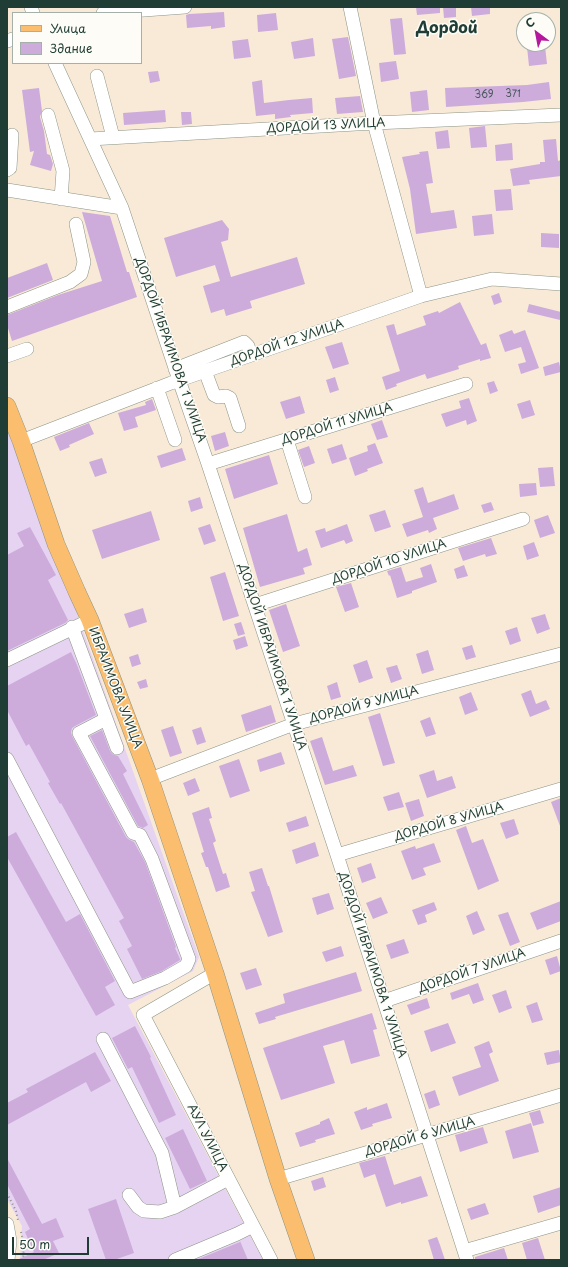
<!DOCTYPE html>
<html>
<head>
<meta charset="utf-8">
<style>
  body { margin:0 }
  #map { position:relative; width:568px; height:1267px; overflow:hidden; background:#f8ead7; font-family:"Playpen Sans",sans-serif }
  canvas { display:block }
  .frame { position:absolute; inset:0; border:8px solid #1f3d34; pointer-events:none }
  .legend { position:absolute; left:12px; top:12px; width:130px; height:52px; box-sizing:border-box; background:#fdfcf7; border:1px solid #a4b0a9; margin:0; padding:5px 7px; list-style:none; font-size:12px; color:#1f3d34 }
  .legend li { display:flex; align-items:center; gap:8px; height:20px }
  .legend b { width:20px; border:1px solid #a4b0a9 }
  .north { position:absolute; left:516px; top:12px; width:40px; height:40px; box-sizing:border-box; background:#fdfcf7; border:1px solid #a4b0a9; border-radius:50%; rotate:328deg; font-size:11px; font-weight:700; line-height:16px; text-align:center; color:#1f3d34 }
  .north::after { content:''; display:block; margin:auto; width:14px; height:18px; background:#b5179e; clip-path:polygon(50% 0,100% 100%,50% 72%,0 100%) }
  .scale { position:absolute; left:12px; top:1237px; width:77px; height:18px; box-sizing:border-box; border:2px solid #1f3d34; border-top:0; padding-left:5px; font-size:12px; line-height:14px; white-space:nowrap; color:#1f3d34; -webkit-text-stroke:3px #fdfcf7; paint-order:stroke }
</style>
</head>
<body>
<div id="map">
<canvas width="568" height="1267"></canvas>
<div class="frame"></div>
<ul class="legend">
<li><b style="height:5px;background:#fbbd6e"></b>Улица</li>
<li><b style="height:11px;background:#cdacdb"></b>Здание</li>
</ul>
<div class="north">С</div>
<div class="scale">50 m</div>
</div>
<script>
const ctx = document.querySelector('canvas').getContext('2d');
ctx.lineJoin = 'round';
function fillPath(path, color) { ctx.fillStyle = color; ctx.fill(path, 'evenodd'); }
const shape = rows => new Path2D(rows.map(r => 'M' + r).join(''));
function strokePath(path, color, width, dash) { ctx.strokeStyle = color; ctx.lineWidth = width; ctx.lineCap = dash ? 'butt' : 'round'; ctx.setLineDash(dash || []); ctx.stroke(path); }
function label(font, color, halo, rows, align = 'center') {
  ctx.font = font + ' "Playpen Sans",sans-serif'; ctx.lineWidth = 3; ctx.setLineDash([]); ctx.textBaseline = 'middle'; ctx.strokeStyle = halo; ctx.fillStyle = color; for (const [text, x, y, turn = 0] of rows) {
    ctx.save(); ctx.translate(x, y); ctx.rotate((+turn || 0) * Math.PI / 180); ctx.textAlign = isNaN(turn) ? turn : align; if (halo) ctx.strokeText(text, 0, 0); ctx.fillText(text, 0, 0); ctx.restore();
  }
}
fillPath(shape([
  [7,429,32,487,199,957,193,971,128,1005,263,1260,20,1260,22,1226,7,1199]
]), '#e5d3f1');
fillPath(shape([
  [416,7,440,7,440,13,417,15],
  [443,7,456,7,456,17,444,18],
  [471,7,490,7,490,14,472,16],
  [224,12,225,27,211,29,211,26,187,28,186,15,189,14],
  [276,13,278,30,258,32,257,15],
  [402,18,406,54,394,55,390,19],
  [348,37,356,76,339,79,332,39],
  [313,38,315,56,294,59,291,42],
  [248,39,251,57,234,59,232,41],
  [545,46,547,64,529,66,527,47],
  [396,61,399,79,381,82,379,63],
  [158,71,160,81,150,83,148,72],
  [262,80,264,103,289,100,312,98,313,113,290,115,291,117,275,119,275,114,256,116,252,82],
  [549,82,551,99,523,102,446,107,445,88,527,85],
  [39,88,42,111,40,117,44,131,47,154,50,155,53,164,51,171,30,165,34,151,30,152,22,90],
  [427,90,429,110,412,112,410,92],
  [360,96,363,112,337,114,335,98],
  [165,110,166,122,124,125,123,113],
  [181,112,191,112,192,124,182,125],
  [485,126,487,147,471,148,469,128],
  [448,130,450,148,437,149,435,132],
  [556,139,558,161,561,160,561,176,529,180,530,184,513,186,510,169,540,164,540,162,545,162,543,140],
  [512,143,513,160,496,161,495,145],
  [428,151,433,183,426,184,431,213,454,210,457,228,416,234,410,189,402,157,420,154,419,152],
  [511,189,513,210,496,211,494,190],
  [82,212,110,216,127,272,129,272,137,297,12,341,7,325,7,315,58,295,102,281],
  [492,214,494,234,474,236,472,216],
  [222,220,229,229,228,240,221,242,231,277,297,257,305,284,250,301,252,308,226,316,224,309,211,313,203,286,220,281,215,265,176,277,164,238],
  [541,233,559,234,559,248,541,247],
  [47,263,53,280,7,298,7,278],
  [499,293,502,302,494,305,491,296],
  [460,302,481,345,486,343,491,358,480,361,480,359,458,366,459,369,427,379,425,374,396,384,397,386,386,390,382,377,400,371,386,326,394,324,397,335,426,325,423,316,438,311,439,313],
  [529,304,561,312,560,320,527,312],
  [512,330,514,334,525,330,539,368,521,374,518,364,526,362,521,347,505,352,499,335],
  [342,342,349,364,333,369,325,347],
  [559,362,561,372,545,376,543,367],
  [335,377,339,390,330,393,326,380],
  [494,381,498,391,490,394,487,383],
  [300,396,305,413,286,419,280,402],
  [469,398,477,421,467,425,466,420,446,427,441,414,461,408,459,401],
  [152,399,156,410,135,417,138,427,124,431,118,413,146,405,145,402],
  [530,400,535,415,522,419,517,404],
  [382,420,388,437,377,440,371,424],
  [89,423,94,434,69,445,70,447,60,451,54,437],
  [225,432,229,446,215,451,211,436],
  [375,443,383,463,367,469,368,471,355,476,349,458,368,451,367,446],
  [342,444,347,459,332,464,327,449],
  [309,446,315,463,304,467,298,450],
  [182,448,186,460,161,468,157,456],
  [269,455,278,484,234,499,225,469],
  [102,458,107,473,95,477,89,462],
  [553,467,555,486,540,487,538,468],
  [536,483,537,495,520,497,519,484],
  [423,487,428,503,454,494,459,509,433,518,437,529,429,533,428,530,407,537,402,524,423,517,414,490],
  [200,497,203,508,191,512,188,501],
  [491,502,494,510,484,513,481,505],
  [385,510,391,527,375,532,369,515],
  [151,511,160,540,102,559,92,530],
  [287,514,298,552,307,548,312,565,303,568,305,574,260,587,243,528],
  [548,515,555,533,540,538,534,520],
  [210,524,216,541,204,545,198,528],
  [347,524,353,541,346,544,344,540,321,548,315,531,325,528,326,532],
  [30,527,56,575,48,580,68,620,65,623,7,651,7,555,24,546,17,533],
  [491,538,497,554,486,557,485,554,463,561,458,548],
  [534,542,539,556,527,560,523,546],
  [431,564,437,582,412,591,412,593,397,598,390,575,389,576,387,571,401,567,406,582,423,577,420,568],
  [464,565,468,576,457,579,454,569],
  [225,572,239,616,223,621,210,577],
  [351,583,359,607,345,612,336,587],
  [286,604,300,646,283,652,269,610],
  [143,608,147,622,129,628,124,614],
  [545,614,550,629,537,634,531,618],
  [241,622,245,634,238,636,234,624],
  [517,627,521,641,510,645,505,631],
  [245,636,248,646,236,650,233,640],
  [472,645,476,657,466,660,462,648],
  [428,650,434,670,422,674,416,654],
  [71,652,77,665,96,715,75,726,72,728,71,732,72,736,126,837,128,839,134,842,145,862,176,947,175,948,180,959,180,960,162,971,142,979,127,949,132,946,119,921,124,918,61,803,60,804,48,783,50,782,29,744,26,746,7,710,7,686],
  [138,654,141,664,132,667,129,657],
  [367,660,373,678,359,683,353,665],
  [397,665,402,679,391,683,386,668],
  [146,679,148,687,140,689,137,682],
  [337,682,341,697,331,700,327,686],
  [531,690,536,704,546,700,550,709,530,717,521,694],
  [471,692,478,710,465,715,459,697],
  [271,705,276,722,246,732,241,715],
  [380,713,395,763,383,766,368,717],
  [430,717,436,734,426,737,420,721],
  [173,726,182,753,170,757,161,730],
  [201,727,206,742,197,745,192,730],
  [102,730,110,751,112,754,118,756,127,771,123,774,148,825,143,828,138,826,90,736],
  [322,737,333,771,353,765,357,776,325,785,310,741],
  [281,752,285,764,260,772,257,760],
  [239,759,250,791,230,798,219,766],
  [434,770,437,781,452,776,456,788,427,798,419,775],
  [195,778,200,791,188,796,183,783],
  [399,792,404,807,388,811,383,797],
  [561,798,561,826,560,826,551,802],
  [419,799,424,816,411,821,405,803],
  [209,807,212,818,209,819,216,841,213,843,223,874,226,873,230,887,216,892,208,867,206,867,201,853,204,852,192,813],
  [306,816,309,826,289,832,286,823],
  [514,819,519,834,506,839,500,823],
  [466,826,472,843,483,839,499,881,478,890,456,830],
  [16,832,66,922,80,914,115,981,105,987,115,1005,96,1016,7,857,7,837],
  [315,842,319,856,296,864,292,850],
  [434,843,441,862,423,868,426,875,412,880,401,851,415,846,416,849],
  [371,863,376,878,362,883,357,868],
  [262,868,268,886,269,886,283,932,268,937,251,892,255,891,249,872],
  [329,893,334,909,317,915,312,898],
  [381,897,388,913,373,919,366,903],
  [561,901,561,921,537,930,530,913],
  [434,902,437,910,425,915,427,922,418,925,412,910],
  [477,911,485,930,473,935,466,916],
  [508,912,520,942,510,946,498,915],
  [404,939,409,953,391,959,386,945],
  [341,946,344,956,326,962,322,952],
  [557,956,561,971,550,975,545,960],
  [256,968,262,985,246,990,240,973],
  [356,972,362,991,275,1017,276,1019,259,1024,255,1013,285,1003,283,994],
  [478,983,484,1000,473,1004,469,994,452,1000,450,993],
  [506,990,512,1008,499,1013,492,995],
  [427,998,430,1008,411,1015,407,1005],
  [537,1002,543,1020,532,1023,526,1006],
  [372,1013,377,1029,373,1030,380,1056,351,1064,344,1040,323,1046,335,1083,281,1100,263,1048],
  [448,1023,456,1043,431,1052,424,1031],
  [135,1026,151,1057,150,1058,176,1115,159,1123,132,1067,128,1069,112,1038],
  [489,1041,493,1052,489,1054,499,1081,459,1096,452,1077,481,1067,474,1047],
  [559,1050,561,1062,547,1065,544,1053],
  [95,1052,111,1081,91,1092,86,1082,7,1125,7,1103,28,1092,26,1089],
  [435,1090,440,1105,429,1109,424,1094],
  [387,1103,392,1118,372,1124,373,1126,361,1130,354,1112,367,1107,367,1110],
  [540,1110,544,1123,533,1126,529,1113],
  [329,1118,335,1134,315,1140,316,1142,300,1147,295,1133,320,1124,320,1122],
  [531,1123,539,1152,513,1159,505,1131],
  [483,1127,488,1143,460,1152,455,1135],
  [183,1129,207,1181,190,1189,165,1138],
  [385,1156,394,1185,421,1176,428,1196,401,1204,401,1202,386,1207,375,1174,364,1178,359,1163],
  [7,1158,42,1224,56,1218,64,1237,53,1241,59,1253,43,1260,17,1260,34,1252,25,1232,30,1229,7,1184],
  [323,1177,326,1187,314,1191,311,1181],
  [561,1187,561,1205,538,1213,533,1196],
  [116,1199,134,1253,114,1260,106,1260,88,1209],
  [485,1203,489,1214,471,1220,467,1209],
  [437,1237,440,1245,445,1260,434,1260,428,1240],
  [538,1238,545,1260,527,1260,522,1243],
  [240,1241,248,1260,196,1260,240,1242],
  [504,1248,508,1260,475,1260,475,1257]
]), '#cdacdb');
const minor = shape([
  [31,7,33,13],
  [350,7,374,123,421,296],
  [103,13,185,7],
  [7,41,13,39],
  [55,63,122,208,179,380,208,464,337,855,467,1260],
  [97,76,113,137],
  [48,115,63,171,61,199],
  [90,139,374,123,561,115],
  [7,170,10,168,12,135],
  [7,190,122,208],
  [7,307,70,282,81,274,84,262,76,224],
  [7,356,27,349],
  [175,369,244,342,248,346,251,355],
  [205,371,214,395,218,397,226,396,230,398,239,426],
  [157,388,175,440],
  [287,440,305,497],
  [21,441,171,383,421,296,492,279,561,284],
  [208,464,466,384],
  [255,605,523,519],
  [72,627,117,748],
  [7,660,90,620],
  [7,759,130,992,165,978,186,966,189,959,152,859,140,835,133,833,79,733,106,719],
  [150,779,294,724,561,654],
  [337,855,561,789],
  [215,973,143,1015,271,1260],
  [384,1001,561,941],
  [103,1039,162,1153,175,1207,228,1179],
  [278,1179,561,1095],
  [129,1195,138,1207,144,1211,160,1212,175,1207],
  [7,1224,10,1241,8,1260],
  [464,1251,561,1223],
  [175,1260,237,1234,253,1226]
]);
const major = shape([
  [7,406,21,441,56,544,77,592,90,620,150,779,215,973,278,1179,306,1260]
]);
strokePath(minor, '#8c9486', 14);
strokePath(major, '#8c9486', 18);
strokePath(shape([
  [7,1193,16,1211,18,1220],
  [21,1232,24,1244,23,1260]
]), '#8c9486', 2, [1, 3]);
strokePath(minor, '#fff', 13);
strokePath(major, '#fbbd6e', 17);
label('10px', '#4a595e', null, [
  ["371",513,94],
  ["369",484,95]
]);
label('12px', '#1f3d34', '#fdfcf7', [
  ["ДОРДОЙ 13 УЛИЦА",326,126,-3],
  ["ДОРДОЙ 12 УЛИЦА",287,343,-19],
  ["ДОРДОЙ ИБРАИМОВА 1 УЛИЦА",170,350,71],
  ["ДОРДОЙ 11 УЛИЦА",337,424,-17],
  ["ДОРДОЙ 10 УЛИЦА",389,562,-18],
  ["ДОРДОЙ ИБРАИМОВА 1 УЛИЦА",272,657,72],
  ["ИБРАИМОВА УЛИЦА",115,688,69],
  ["ДОРДОЙ 9 УЛИЦА",364,705,-15],
  ["ДОРДОЙ 8 УЛИЦА",449,822,-16],
  ["ДОРДОЙ ИБРАИМОВА 1 УЛИЦА",372,965,72],
  ["ДОРДОЙ 7 УЛИЦА",472,971,-19],
  ["ДОРДОЙ 6 УЛИЦА",420,1137,-16],
  ["АУЛ УЛИЦА",207,1138,63]
]);
label('bold 16px', '#1f3d34', '#fdfcf7', [
  ["Дордой",447,29]
]);
</script>
</body>
</html>
